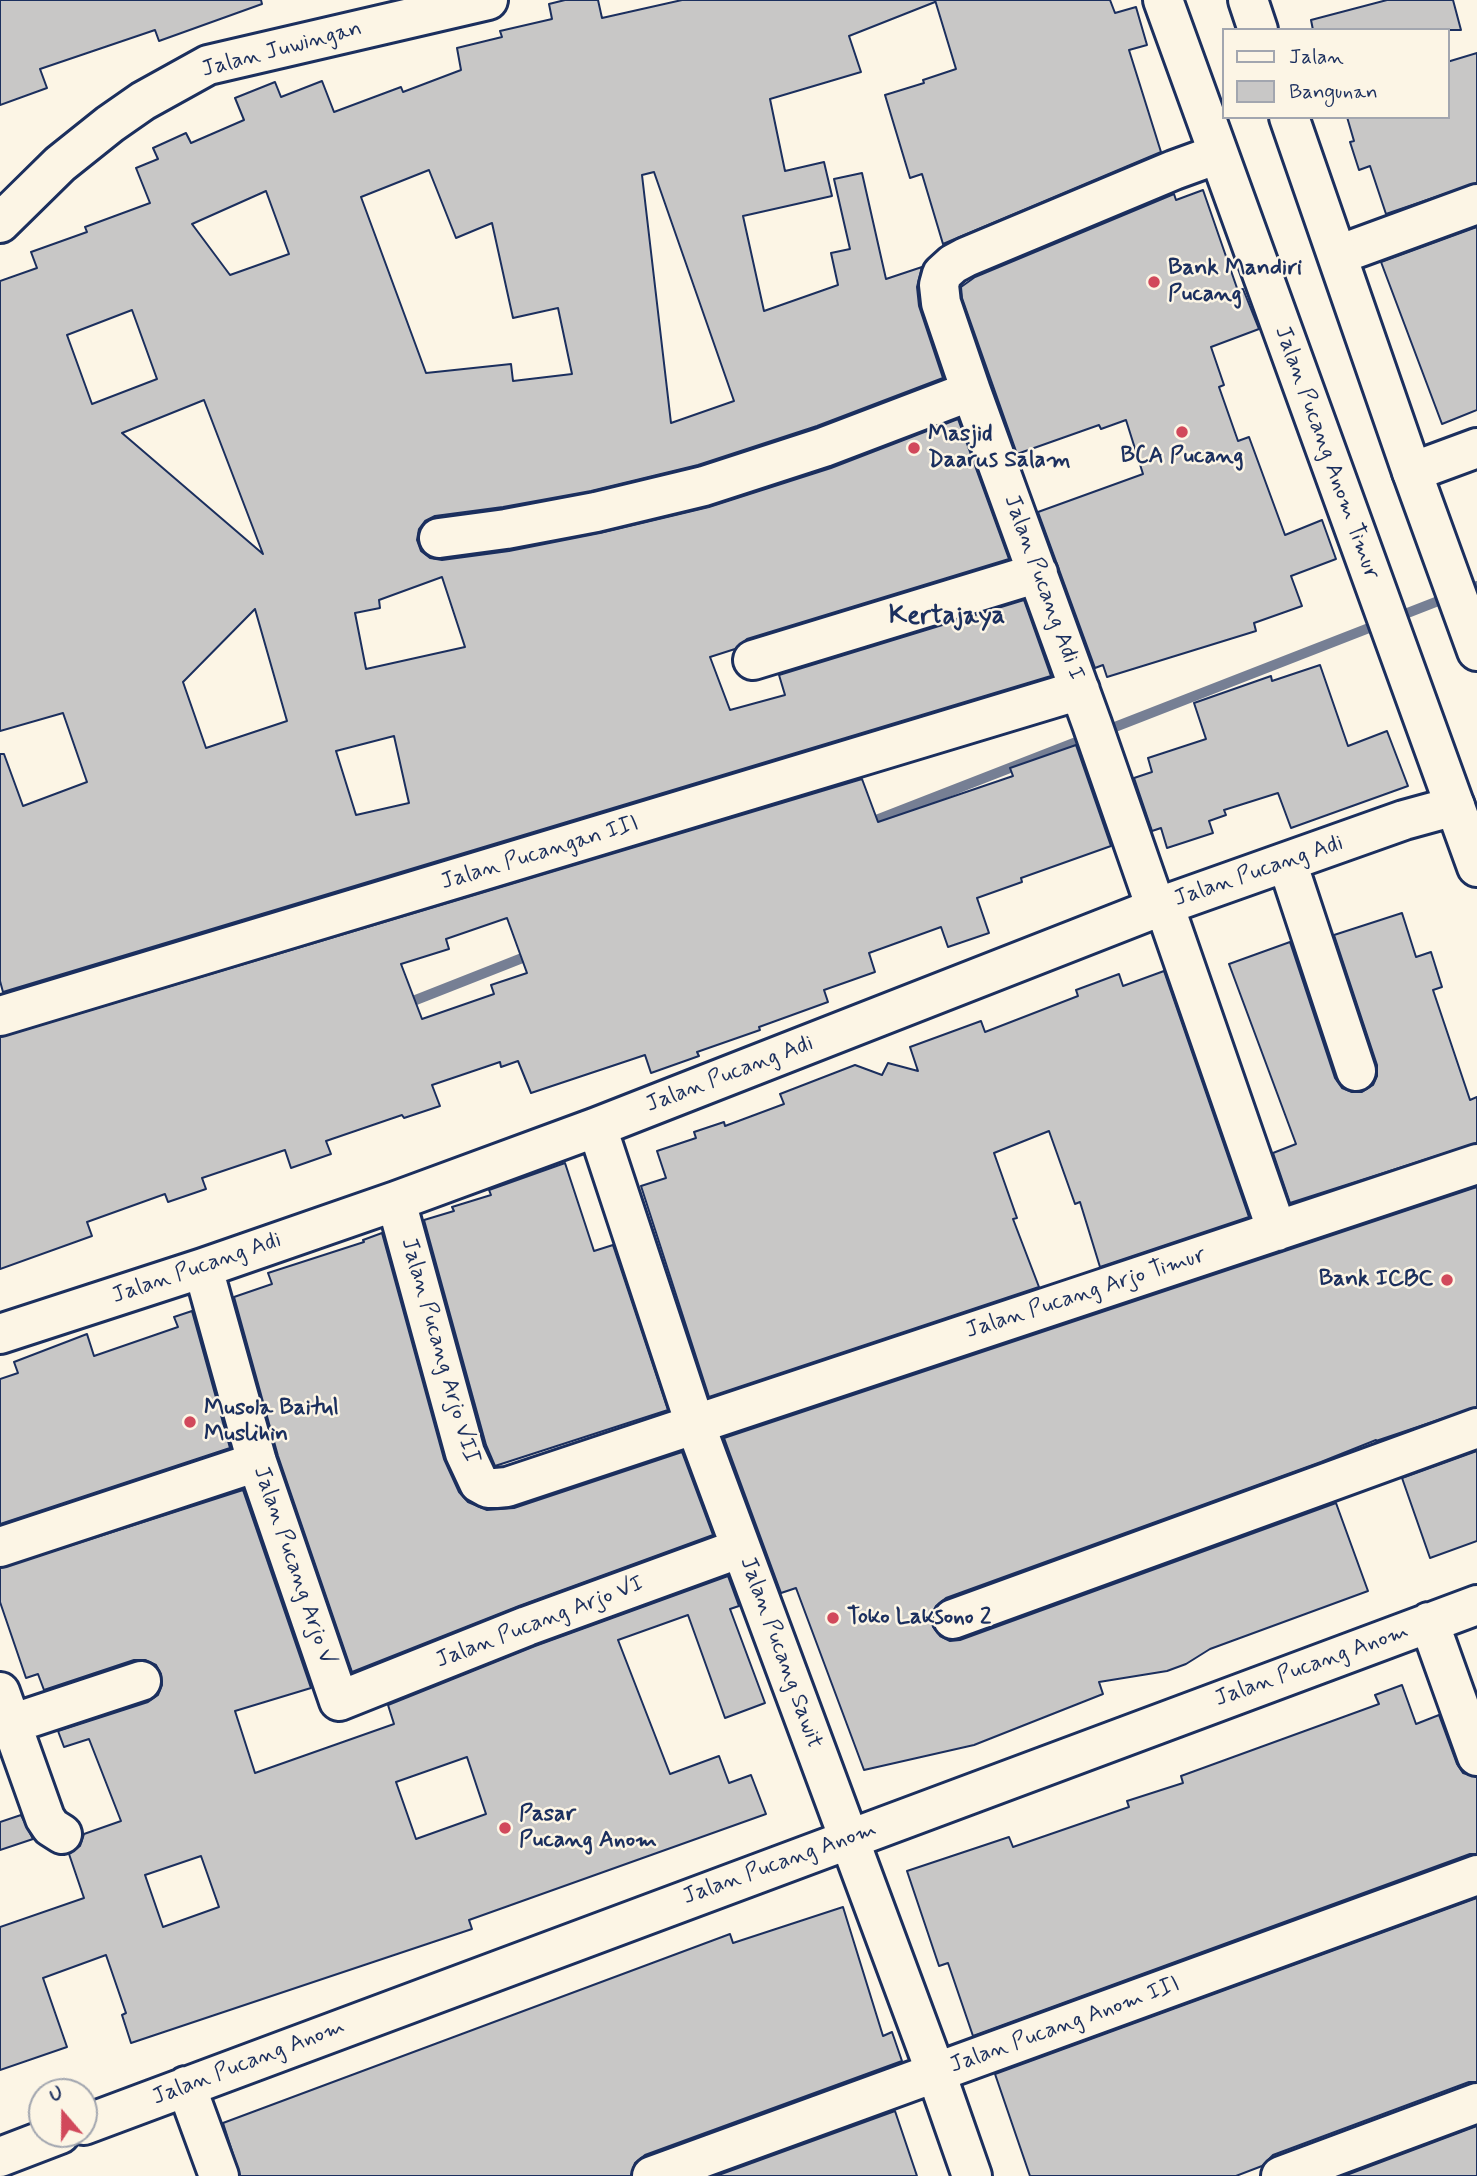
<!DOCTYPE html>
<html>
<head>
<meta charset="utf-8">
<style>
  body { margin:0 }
  #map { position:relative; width:1477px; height:2176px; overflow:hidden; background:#fcf5e5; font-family:Mynerve,sans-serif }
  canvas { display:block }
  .legend { position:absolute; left:1222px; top:28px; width:228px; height:91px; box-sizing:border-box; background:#fcf5e5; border:2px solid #a2a6af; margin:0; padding:9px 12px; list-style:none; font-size:21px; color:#1b2f5e }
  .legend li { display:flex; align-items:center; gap:14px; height:35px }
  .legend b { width:35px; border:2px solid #a2a6af }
  .north { position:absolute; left:28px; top:2078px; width:70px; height:70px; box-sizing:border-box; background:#fcf5e5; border:2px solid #a2a6af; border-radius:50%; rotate:340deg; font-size:19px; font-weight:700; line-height:28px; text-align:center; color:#1b2f5e }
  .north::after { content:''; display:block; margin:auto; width:24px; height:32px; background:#d1495b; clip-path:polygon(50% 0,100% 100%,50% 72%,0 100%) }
</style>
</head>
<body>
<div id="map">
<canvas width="1477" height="2176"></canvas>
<ul class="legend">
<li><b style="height:9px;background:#fcf5e5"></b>Jalan</li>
<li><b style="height:19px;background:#c8c7c6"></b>Bangunan</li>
</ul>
<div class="north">U</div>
</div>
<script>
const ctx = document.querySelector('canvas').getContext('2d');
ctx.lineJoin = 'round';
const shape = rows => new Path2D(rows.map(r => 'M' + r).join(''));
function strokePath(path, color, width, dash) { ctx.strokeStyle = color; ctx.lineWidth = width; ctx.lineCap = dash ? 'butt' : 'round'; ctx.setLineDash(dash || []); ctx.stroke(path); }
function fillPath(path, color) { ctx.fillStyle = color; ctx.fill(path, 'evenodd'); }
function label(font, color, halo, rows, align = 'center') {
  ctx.font = font + ' Mynerve,sans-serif'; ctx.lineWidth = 5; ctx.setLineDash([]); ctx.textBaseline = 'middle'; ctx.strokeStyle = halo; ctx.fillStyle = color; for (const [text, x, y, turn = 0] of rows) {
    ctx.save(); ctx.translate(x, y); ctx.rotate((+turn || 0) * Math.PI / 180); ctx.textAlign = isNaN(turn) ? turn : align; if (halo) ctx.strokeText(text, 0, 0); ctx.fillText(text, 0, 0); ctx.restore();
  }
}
strokePath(shape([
  [866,824,1477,586],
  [403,1005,535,953]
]), '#767f94', 10);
const building = shape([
  [0,0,261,0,262,4,159,41,155,30,40,69,47,88,0,105,0,0],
  [565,0,598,0,602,18,682,0,935,0,935,2,849,36,861,72,770,99,785,171,824,162,832,196,743,216,764,311,838,285,831,253,850,249,834,179,862,173,886,279,922,267,917,287,919,306,943,378,817,426,698,465,591,491,503,507,435,516,425,521,419,529,417,540,421,551,430,558,442,560,509,551,600,533,709,507,831,468,958,419,1009,559,747,639,735,649,710,657,730,710,785,695,779,675,1024,600,1051,676,3,992,0,981,0,754,4,754,23,806,87,782,63,713,0,731,0,281,37,268,31,252,87,232,85,227,150,203,136,168,158,159,153,148,186,133,191,143,244,120,235,98,275,82,281,97,322,81,334,112,401,87,403,92,461,70,457,48,502,37,500,31,552,19,549,4,565,0],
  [429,170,456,238,492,223,513,318,558,308,572,374,513,381,511,364,426,373,361,197,429,170],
  [654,172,734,401,671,423,642,175,654,172],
  [266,191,289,254,230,275,192,224,266,191],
  [132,310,157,379,92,404,67,335,132,310],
  [204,400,263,554,122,433,204,400],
  [442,577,465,647,366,669,355,613,380,608,379,600,442,577],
  [255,609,287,721,206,748,183,682,255,609],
  [394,736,409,803,356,815,336,751,394,736],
  [935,0,1110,0,1115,13,1136,7,1147,45,1129,50,1161,152,943,244,922,174,910,178,885,95,924,83,923,80,956,69,935,0],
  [1387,0,1453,0,1461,30,1313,30,1311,20,1387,0],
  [1477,53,1477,183,1386,214,1370,166,1359,170,1350,142,1354,141,1347,117,1447,117,1447,62,1477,53],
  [1203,190,1238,291,1243,289,1259,329,1211,347,1224,385,1219,387,1238,441,1249,437,1285,535,1322,520,1336,559,1291,576,1302,606,1254,623,1256,631,1107,677,1103,665,1095,668,1038,512,1143,474,1126,420,1101,429,1099,425,1017,454,962,298,961,287,975,277,1174,194,1176,200,1203,190],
  [1477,227,1477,410,1442,424,1381,262,1477,227],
  [1320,665,1348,746,1387,731,1408,786,1291,828,1278,793,1224,810,1226,815,1209,821,1213,833,1167,848,1161,828,1152,831,1134,778,1152,772,1148,758,1206,739,1194,703,1271,676,1272,681,1320,665],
  [1076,745,1111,846,1021,878,1022,882,977,898,989,933,948,947,941,927,869,953,875,972,824,990,828,1002,759,1027,760,1030,697,1052,699,1056,651,1073,645,1055,531,1093,518,1061,501,1067,500,1062,432,1085,440,1106,404,1118,402,1115,326,1141,331,1154,291,1168,285,1150,202,1178,206,1189,168,1202,165,1194,87,1222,92,1236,0,1269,0,1037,862,779,878,822,1013,776,1010,768,1076,745],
  [507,918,527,973,491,985,494,994,422,1019,401,964,449,949,446,939,507,918],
  [1402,913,1416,957,1431,952,1442,987,1433,990,1470,1100,1477,1097,1477,1143,1290,1203,1273,1153,1296,1144,1229,964,1290,942,1335,1078,1342,1088,1352,1092,1362,1092,1373,1085,1377,1076,1377,1065,1334,935,1402,913],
  [1164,971,1249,1217,1100,1267,1080,1202,1075,1204,1049,1131,994,1153,1017,1218,1013,1219,1039,1287,709,1397,641,1186,666,1178,657,1151,696,1138,694,1132,724,1122,725,1126,784,1104,780,1094,855,1065,882,1075,888,1063,918,1071,910,1047,981,1021,985,1032,1078,996,1076,990,1119,974,1123,986,1164,971],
  [565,1163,594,1251,613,1245,668,1410,495,1466,486,1445,424,1220,454,1211,452,1207,491,1195,489,1190,565,1163],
  [1477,1187,1477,1407,1376,1441,1376,1440,1321,1462,946,1598,936,1606,931,1616,933,1627,940,1636,950,1641,960,1640,1336,1503,1368,1591,1210,1649,1186,1664,1167,1671,1099,1682,1103,1694,974,1745,864,1770,796,1588,781,1593,724,1438,1477,1187],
  [382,1233,444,1459,459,1492,468,1502,487,1510,514,1508,682,1452,713,1535,519,1606,352,1672,278,1456,234,1297,272,1284,268,1273,364,1242,363,1240,382,1233],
  [192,1311,230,1448,0,1524,0,1379,18,1373,14,1362,87,1334,94,1356,178,1327,174,1317,192,1311],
  [1477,1451,1477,1541,1430,1558,1402,1478,1477,1451],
  [243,1490,311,1688,235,1711,255,1773,394,1724,388,1705,535,1646,728,1576,739,1606,730,1609,765,1703,725,1718,688,1615,618,1640,670,1774,719,1756,729,1783,751,1775,766,1814,469,1920,472,1929,131,2043,122,2015,126,2013,106,1955,43,1978,67,2047,0,2070,0,1927,84,1898,69,1854,80,1846,84,1834,121,1821,89,1739,64,1747,58,1731,148,1702,158,1695,162,1685,161,1674,156,1665,145,1660,134,1660,44,1690,38,1674,26,1678,0,1602,0,1568,243,1490],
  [467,1757,486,1814,416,1839,396,1782,467,1757],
  [201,1856,219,1907,163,1927,145,1875,201,1856],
  [1402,1685,1416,1724,1439,1715,1457,1764,1463,1773,1477,1777,1477,1854,1470,1854,973,2036,948,1963,939,1966,907,1871,1009,1837,1013,1847,1129,1807,1127,1801,1183,1783,1181,1776,1379,1704,1375,1695,1402,1685],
  [21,1815,33,1839,0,1850,0,1822,21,1815],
  [1477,1898,1477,2082,1469,2082,1273,2155,1262,2166,1236,2176,1030,2176,995,2074,1477,1898],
  [843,1907,883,2036,892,2032,902,2061,645,2155,635,2163,631,2176,240,2176,223,2123,730,1934,733,1943,843,1907],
  [895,2111,917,2176,716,2176,895,2111],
  [1477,2126,1477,2176,1344,2176,1477,2126]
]);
fillPath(building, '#c8c7c6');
strokePath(building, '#1b2f5e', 2);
const minor = shape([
  [0,223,60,164,110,124,143,101,208,65,488,0],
  [1338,255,1477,204],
  [1412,472,1477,448],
  [439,538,506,529,596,512,704,486,824,447,971,391],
  [753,660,1038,573],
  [1287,862,1356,1071],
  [1164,905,1277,1231],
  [1156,908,1092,724,971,391,941,303,939,285,942,274,953,264,966,257,1174,170,1218,154],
  [0,1016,1080,690],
  [597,1127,695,1424,936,2073,972,2176],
  [396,1201,465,1453,479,1483,488,1488,496,1488,507,1487,1477,1164],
  [203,1268,257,1462,339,1701,527,1626,741,1548],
  [0,1334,203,1268,396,1201,597,1127,1156,908,1404,820,1455,806],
  [0,1547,257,1462],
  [953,1619,1477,1428],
  [1429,1622,1477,1756],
  [0,1692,45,1818,51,1827,62,1834],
  [11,1724,141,1681],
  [186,2086,219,2176],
  [84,2125,1477,1605],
  [0,2157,60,2134],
  [652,2176,1477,1875],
  [1281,2176,1477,2103]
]);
const major = shape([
  [1163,0,1477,867],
  [1248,0,1258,30],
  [1289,117,1412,472,1477,651]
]);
strokePath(minor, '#1b2f5e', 44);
strokePath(major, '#1b2f5e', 44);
strokePath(minor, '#fcf5e5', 38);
strokePath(major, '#fcf5e5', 38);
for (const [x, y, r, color] of [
  [1154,282,7,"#d1495b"],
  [1182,432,7,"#d1495b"],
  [914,448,7,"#d1495b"],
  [1447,1280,7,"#d1495b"],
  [190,1422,7,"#d1495b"],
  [833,1618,7,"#d1495b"],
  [505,1828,7,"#d1495b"]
]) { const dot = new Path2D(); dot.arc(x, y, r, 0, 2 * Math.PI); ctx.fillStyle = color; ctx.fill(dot); strokePath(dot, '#fcf5e5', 2.5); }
label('23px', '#1b2f5e', '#fcf5e5', [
  ["Jalan Juwingan",282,50,-15],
  ["Jalan Pucang Anom Timur",1326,453,70],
  ["Jalan Pucang Adi I",1043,588,70],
  ["Jalan Pucangan III",540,854,-17],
  ["Jalan Pucang Adi",1259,872,-19],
  ["Jalan Pucang Adi",730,1075,-21],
  ["Jalan Pucang Adi",197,1269,-19],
  ["Jalan Pucang Arjo Timur",1086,1294,-18],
  ["Jalan Pucang Arjo VII",439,1351,74],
  ["Jalan Pucang Arjo V",293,1566,71],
  ["Jalan Pucang Arjo VI",540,1623,-21],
  ["Jalan Pucang Sawit",780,1653,70],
  ["Jalan Pucang Anom",1312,1666,-20],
  ["Jalan Pucang Anom",780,1864,-20],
  ["Jalan Pucang Anom III",1065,2026,-20],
  ["Jalan Pucang Anom",249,2063,-21]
]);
label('bold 23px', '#1b2f5e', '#fcf5e5', [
  ["Bank Mandiri",1168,269],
  ["Pucang",1168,295],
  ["Masjid",928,435],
  ["Daarus Salam",928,461],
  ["BCA Pucang",1182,457,"center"],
  ["Bank ICBC",1433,1280,"right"],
  ["Musola Baitul",204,1409],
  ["Muslihin",204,1435],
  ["Toko Laksono 2",847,1618],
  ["Pasar",519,1815],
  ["Pucang Anom",519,1841]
], 'left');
label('bold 26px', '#1b2f5e', '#fcf5e5', [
  ["Kertajaya",947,618]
]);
</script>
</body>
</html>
